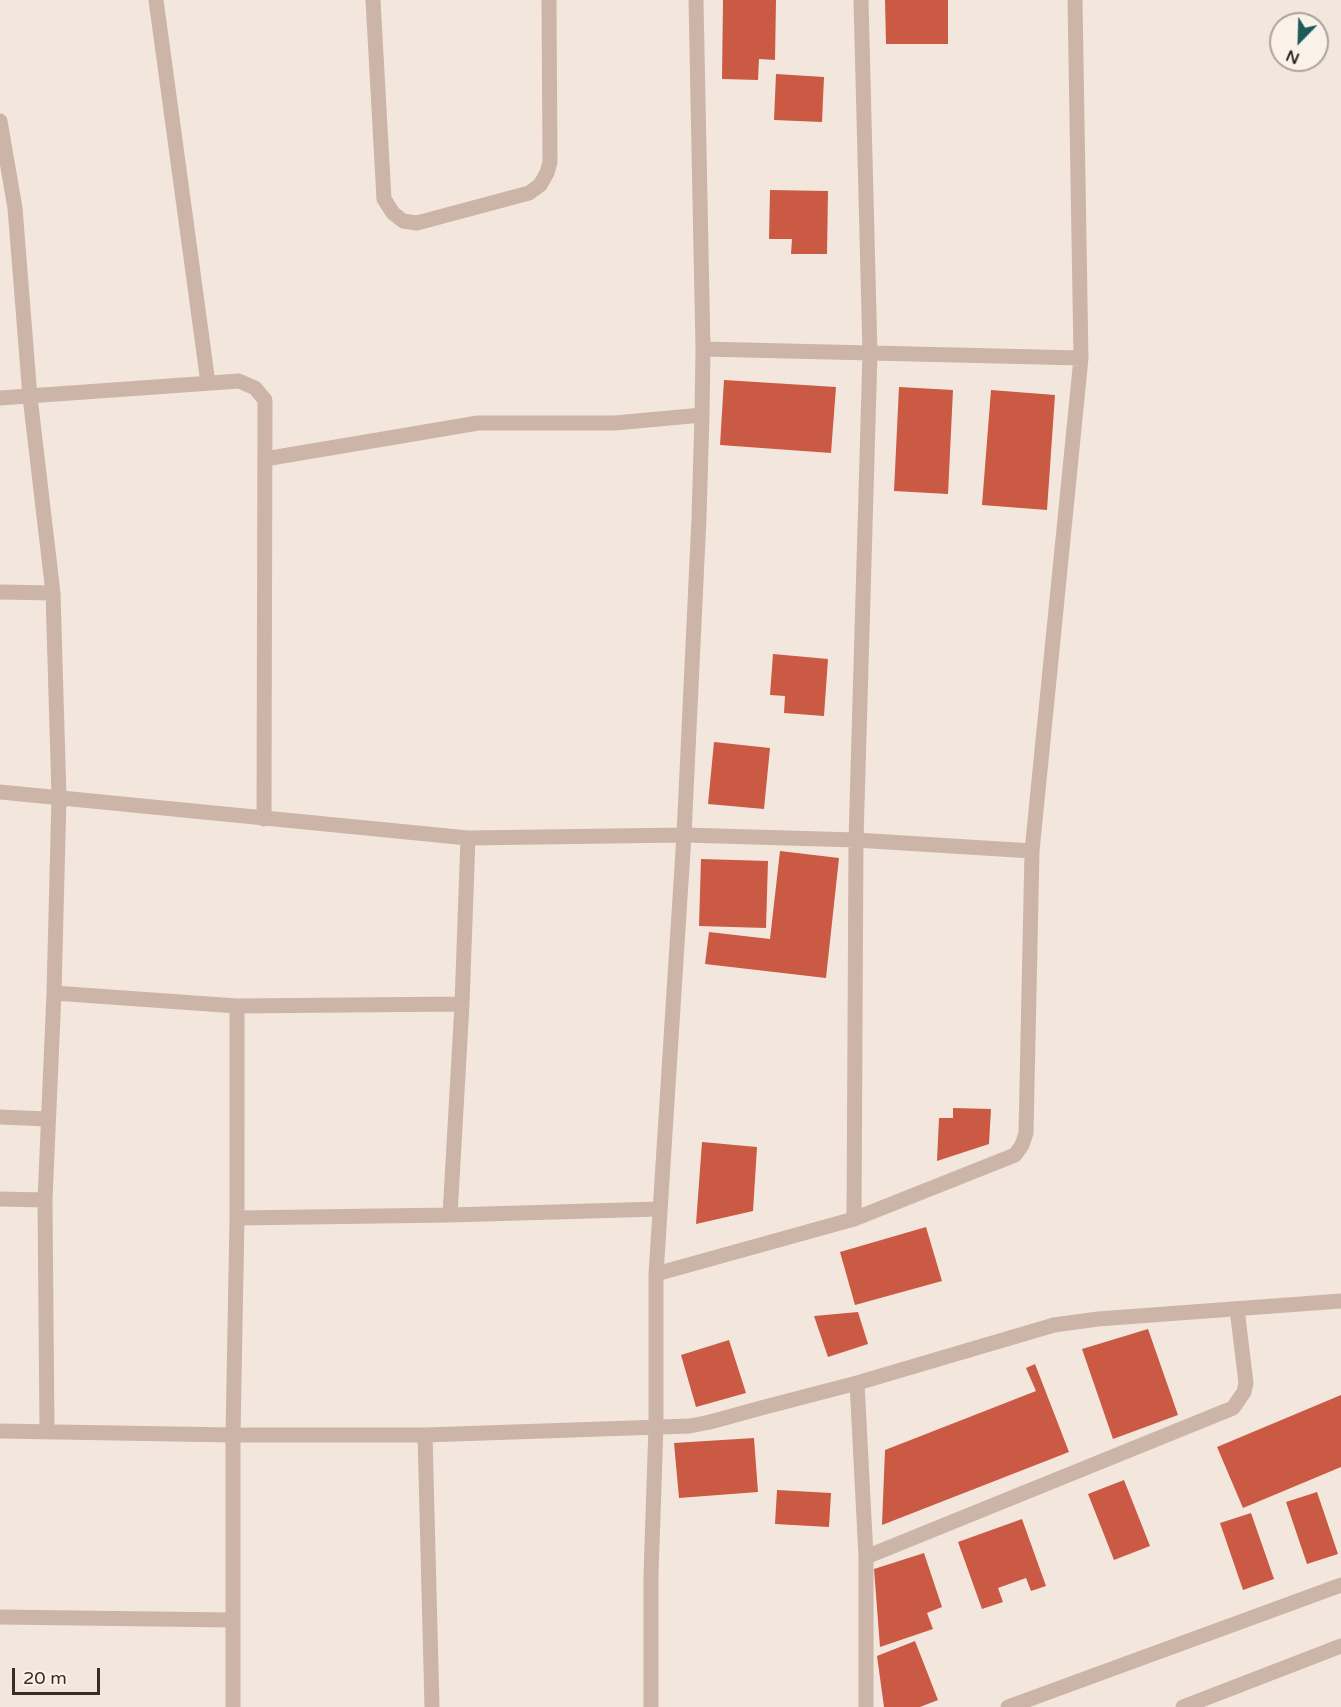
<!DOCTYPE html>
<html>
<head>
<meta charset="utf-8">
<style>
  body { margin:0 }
  #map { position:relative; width:1341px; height:1707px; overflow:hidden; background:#f3e7dd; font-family:"Varela Round",sans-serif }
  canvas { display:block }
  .north { position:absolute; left:1269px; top:12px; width:60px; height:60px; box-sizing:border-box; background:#faf1e9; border:2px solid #aca29c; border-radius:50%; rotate:203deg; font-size:16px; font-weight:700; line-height:24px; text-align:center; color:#382c28 }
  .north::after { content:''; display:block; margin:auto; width:21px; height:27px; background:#1c5b5a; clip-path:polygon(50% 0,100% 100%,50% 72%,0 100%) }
  .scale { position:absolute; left:12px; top:1668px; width:88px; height:27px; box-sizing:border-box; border:3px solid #382c28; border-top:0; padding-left:8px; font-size:18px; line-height:21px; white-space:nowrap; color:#382c28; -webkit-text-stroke:4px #faf1e9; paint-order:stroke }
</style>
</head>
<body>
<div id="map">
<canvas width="1341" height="1707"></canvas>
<div class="north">N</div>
<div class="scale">20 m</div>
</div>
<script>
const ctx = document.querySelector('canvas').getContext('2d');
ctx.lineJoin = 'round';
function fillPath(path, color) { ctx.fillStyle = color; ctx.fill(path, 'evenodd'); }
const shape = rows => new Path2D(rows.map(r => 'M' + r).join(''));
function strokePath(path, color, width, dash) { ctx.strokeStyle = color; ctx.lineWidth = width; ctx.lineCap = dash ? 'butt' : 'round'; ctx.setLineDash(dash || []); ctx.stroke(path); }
fillPath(shape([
  [723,0,776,0,775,60,759,59,758,80,722,79],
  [885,0,948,0,948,44,886,44],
  [776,74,824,77,822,122,774,120],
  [770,190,828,191,827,254,791,254,792,239,769,239],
  [724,380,836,387,831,453,720,445],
  [899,387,953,390,948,494,894,491],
  [991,390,1055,395,1047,510,982,505],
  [773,654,828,659,824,716,784,713,785,696,770,695],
  [714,742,770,748,764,809,708,804],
  [780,851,839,858,826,978,705,964,709,932,770,939],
  [701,859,768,861,766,928,699,926],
  [953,1108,991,1109,989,1144,937,1161,939,1118,953,1118],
  [702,1142,757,1147,753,1211,696,1224],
  [926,1227,942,1281,855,1305,840,1252],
  [858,1312,868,1344,828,1357,814,1316],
  [1148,1329,1178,1415,1113,1439,1082,1349],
  [729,1340,746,1393,696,1407,681,1355],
  [1035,1364,1069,1452,882,1525,885,1450,1036,1391,1026,1368],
  [1341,1395,1341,1467,1243,1508,1217,1447],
  [754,1438,758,1492,679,1498,674,1443],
  [1124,1480,1150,1546,1114,1560,1088,1494],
  [777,1490,831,1493,829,1527,775,1524],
  [1317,1492,1338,1554,1307,1564,1286,1502],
  [1251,1513,1274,1579,1243,1590,1220,1523],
  [1022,1519,1046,1586,1031,1591,1026,1578,998,1588,1003,1602,982,1609,958,1542],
  [924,1553,942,1607,927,1613,933,1629,880,1647,874,1569],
  [915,1641,938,1700,920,1707,884,1707,877,1656]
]), '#ca5a44');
strokePath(shape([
  [156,0,208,383],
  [373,0,384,199,393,213,403,221,417,223,529,193,540,185,547,173,550,162,549,0],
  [0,121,15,208,30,397,53,593,59,797,54,993,45,1200,47,1432],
  [703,349,1081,358],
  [0,398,239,381,255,388,265,400,264,819],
  [265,459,478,423,615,423,702,415],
  [0,592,53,593],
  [0,792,468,838,684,835,856,840,1032,851],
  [54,993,237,1006,462,1004],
  [0,1117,48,1119],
  [0,1199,45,1200],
  [450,1215,462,1004,468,838],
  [237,1218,450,1215,659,1209],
  [854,1219,856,840,870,353,861,0],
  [656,1274,854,1219,1015,1155,1022,1145,1026,1133,1032,851,1081,358,1075,0],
  [857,1383,866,1557,866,1707],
  [0,1431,233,1435,425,1435,690,1426,710,1422,761,1408,857,1383,1054,1325,1098,1319,1341,1301],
  [425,1435,432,1707],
  [866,1557,1233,1408,1244,1392,1246,1383,1237,1309],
  [0,1617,232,1620],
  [233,1707,233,1435,237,1218,237,1006],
  [651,1707,651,1575,656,1426,656,1274,684,835,699,518,702,415,703,349,696,0],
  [1008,1707,1341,1585],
  [1183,1707,1341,1646]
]), '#ccb5a8', 15);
</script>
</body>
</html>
